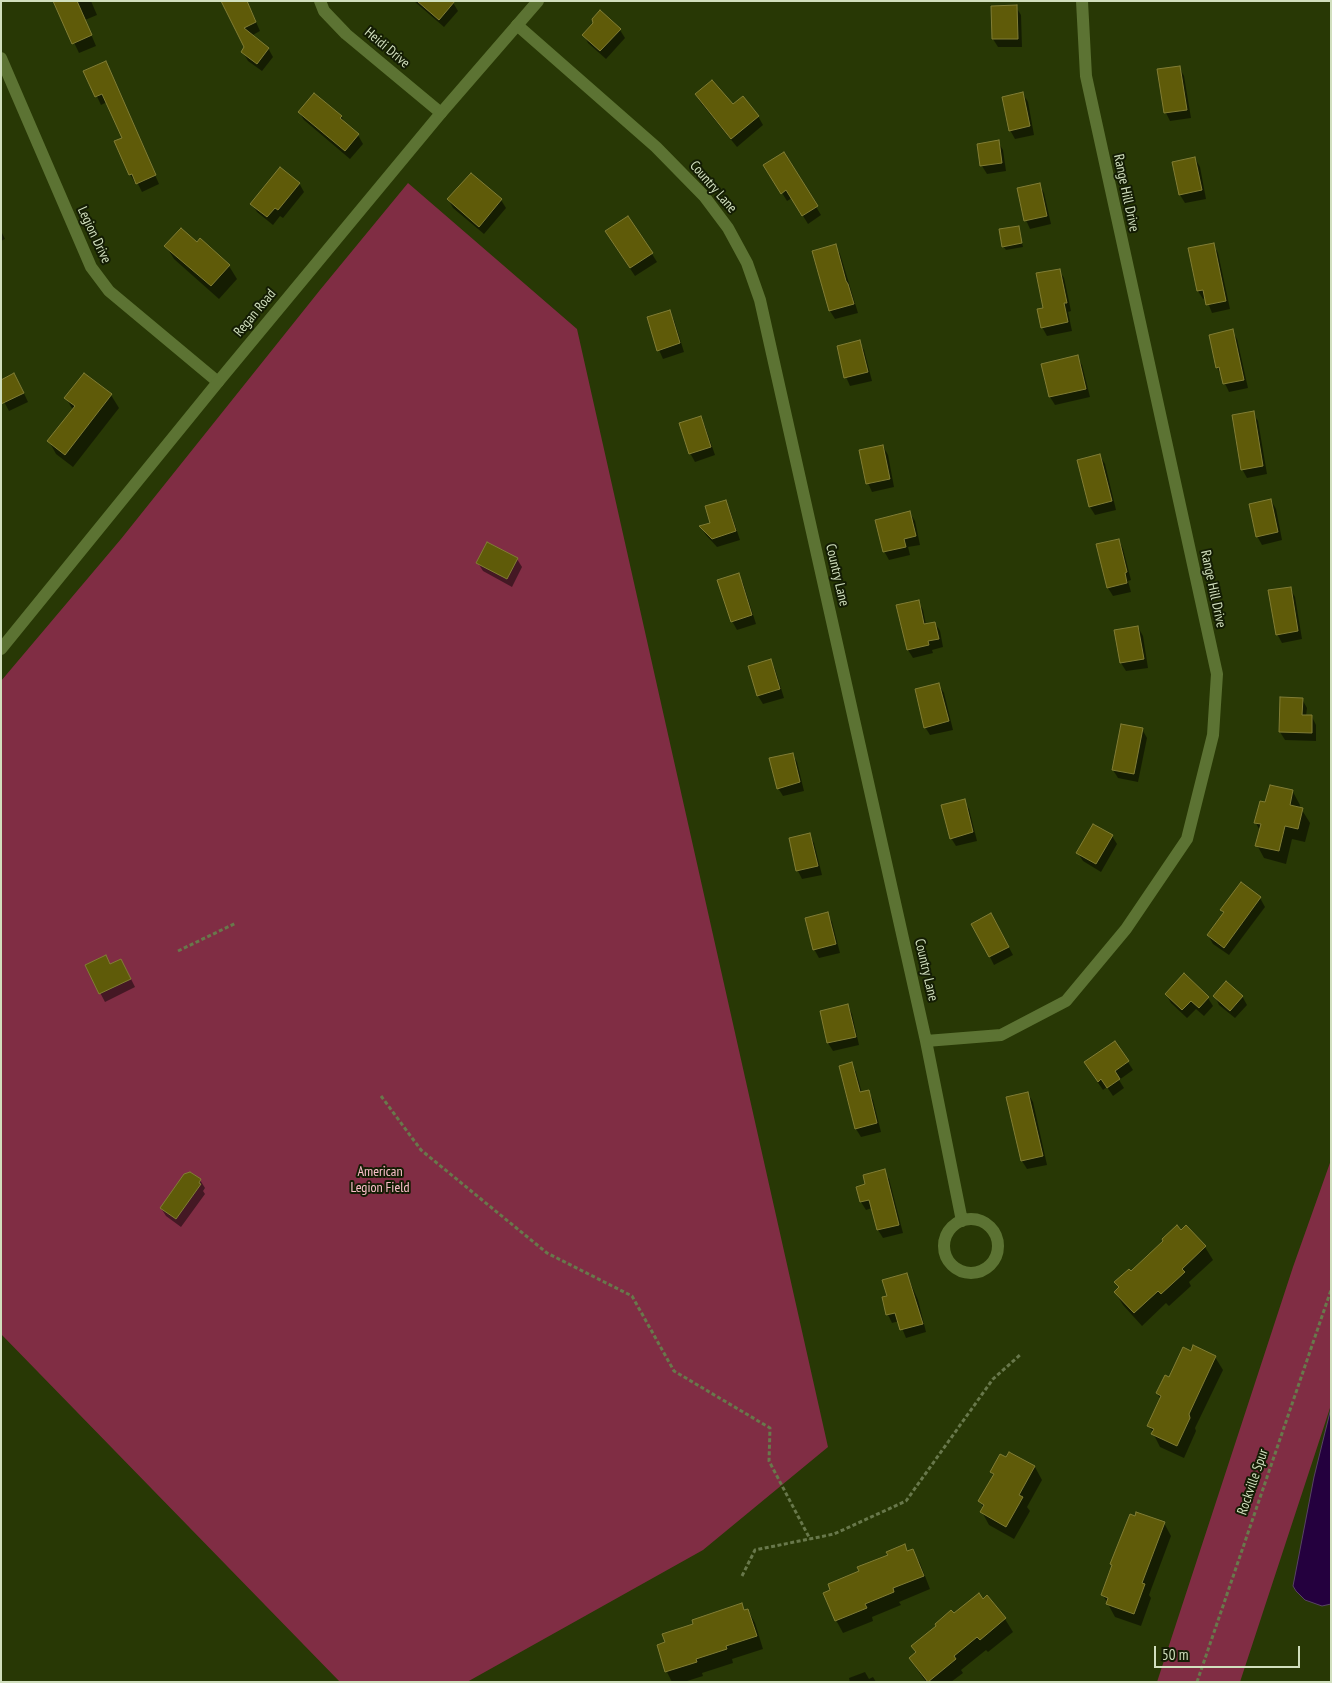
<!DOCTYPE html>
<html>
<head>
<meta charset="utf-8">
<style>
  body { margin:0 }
  #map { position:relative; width:1332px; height:1683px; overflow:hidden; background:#283805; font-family:"PT Sans Narrow",sans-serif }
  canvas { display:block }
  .frame { position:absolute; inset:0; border:2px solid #d1dfbe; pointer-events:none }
  .scale { position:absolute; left:1154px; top:1646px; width:146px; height:22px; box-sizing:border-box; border:2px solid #d1dfbe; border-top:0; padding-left:6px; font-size:15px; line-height:18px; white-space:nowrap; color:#d1dfbe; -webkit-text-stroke:4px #141d04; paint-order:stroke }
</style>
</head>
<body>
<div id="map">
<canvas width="1332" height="1683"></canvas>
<div class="frame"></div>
<div class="scale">50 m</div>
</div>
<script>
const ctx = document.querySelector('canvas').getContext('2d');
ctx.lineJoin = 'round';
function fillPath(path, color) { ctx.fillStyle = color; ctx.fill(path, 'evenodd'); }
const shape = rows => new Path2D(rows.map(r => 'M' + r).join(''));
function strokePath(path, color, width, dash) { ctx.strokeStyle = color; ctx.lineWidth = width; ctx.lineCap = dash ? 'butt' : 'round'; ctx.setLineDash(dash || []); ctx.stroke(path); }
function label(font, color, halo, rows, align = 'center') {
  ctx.font = font + ' "PT Sans Narrow",sans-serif'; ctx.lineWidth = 4; ctx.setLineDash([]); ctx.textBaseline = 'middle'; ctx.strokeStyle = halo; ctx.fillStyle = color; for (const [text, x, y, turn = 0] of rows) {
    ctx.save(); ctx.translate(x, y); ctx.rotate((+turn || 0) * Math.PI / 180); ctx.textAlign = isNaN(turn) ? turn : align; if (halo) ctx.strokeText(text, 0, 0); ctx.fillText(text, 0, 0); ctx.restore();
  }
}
fillPath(shape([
  [408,183,577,329,828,1447,703,1550,467,1682,340,1682,1,1334,1,681,121,539,320,290],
  [1331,1160,1331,1405,1240,1682,1157,1682,1293,1267]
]), '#802d44');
const water = shape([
  [1331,1408,1331,1604,1322,1606,1305,1600,1296,1591,1293,1586,1314,1477,1331,1408]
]);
fillPath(water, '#24003e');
strokePath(water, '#584364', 1);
fillPath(shape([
  [54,1,91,1,97,15,85,20,96,46,79,53],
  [414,1,452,1,458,11,444,27],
  [224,4,248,4,260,31,251,36,268,48,273,57,262,71,248,61,243,52,246,47],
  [1016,7,1021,15,1022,47,998,47,993,39],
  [620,30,625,38,606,59,588,43,584,35],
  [1179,67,1184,76,1191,118,1170,121,1166,113,1158,70],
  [85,71,110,71,159,184,142,192,137,182,135,183,130,174,123,139,107,102,101,105],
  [1023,94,1028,102,1034,135,1015,139,1010,130],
  [696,95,758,116,763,125,737,147,701,103],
  [299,112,341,116,346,125,358,135,363,144,350,159,304,120],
  [998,142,1003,150,1006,171,987,174,982,166],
  [784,154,821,215,808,224,792,198,787,201,765,165],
  [1195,158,1200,167,1206,199,1185,203,1180,195],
  [472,175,501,200,506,208,484,234,453,208,448,199],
  [299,183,304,192,283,218,280,216,273,225,257,212,252,204],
  [1039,184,1044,193,1051,224,1030,229,1026,220],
  [1018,227,1023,247,1006,250,1003,246],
  [1,231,5,239,1,241],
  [611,240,652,254,657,262,635,276],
  [197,244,229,266,237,279,219,299,174,259,166,246],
  [1213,244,1218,253,1230,309,1212,313,1206,298,1203,299,1198,291],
  [835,246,840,254,858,313,835,319,830,311,814,252],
  [1059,270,1064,278,1071,311,1068,312,1072,331,1047,336,1042,327,1044,309],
  [669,311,674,320,684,352,663,359,659,350],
  [1232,331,1237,339,1248,388,1229,392,1217,367],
  [859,342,864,350,872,381,850,386,846,377],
  [1077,357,1082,365,1090,397,1055,405,1050,397],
  [84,374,111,395,119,408,73,467,56,454,49,441,73,410,66,398],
  [19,383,28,402,9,411,1,396],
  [1253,413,1258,421,1267,474,1247,478,1242,469],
  [700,417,705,426,715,455,695,462,690,453],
  [883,446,888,455,894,487,872,492,868,483],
  [1100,456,1105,464,1116,510,1095,515,1090,507],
  [1271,500,1276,509,1282,540,1262,545,1257,536],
  [726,501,730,510,740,540,717,547,706,535,701,527,712,524],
  [910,513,915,521,920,545,908,547,910,555,889,560,884,551],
  [1119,540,1123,549,1131,580,1128,581,1131,592,1113,596,1108,588],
  [517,559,522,567,512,587,483,571,478,563],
  [738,575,743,583,756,624,737,630,732,621],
  [1290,588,1295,597,1302,639,1282,643,1277,634],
  [918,601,923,610,926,625,935,623,940,631,943,647,932,650,933,653,913,658,908,650],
  [1138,627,1143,636,1148,668,1126,671,1121,663,1116,631],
  [770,660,775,669,784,698,763,704,758,696,749,667],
  [939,685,944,693,953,730,930,735,925,727],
  [1302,699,1307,708,1306,716,1312,717,1316,725,1316,741,1285,740,1280,732],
  [1142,729,1147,738,1138,782,1118,778,1113,770],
  [792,754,797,762,804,791,783,796,778,788],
  [1293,792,1300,805,1299,809,1302,810,1310,823,1305,842,1292,839,1286,864,1264,858,1257,845,1260,831,1256,823,1266,804],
  [964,800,969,809,977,841,956,846,951,838],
  [809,834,814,843,822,875,802,879,798,871],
  [1112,836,1117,844,1101,872,1083,861,1078,853],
  [1241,884,1260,898,1265,907,1229,955,1213,944,1208,935,1224,914,1222,910],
  [827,913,832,922,840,953,819,958,814,949],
  [996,923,1013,955,994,965,973,924],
  [86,966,110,966,126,969,135,987,105,1002],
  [1166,994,1208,998,1213,1006,1204,1016,1196,1009,1187,1018,1171,1003],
  [1215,996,1242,996,1247,1005,1235,1018,1219,1005],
  [848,1006,852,1014,859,1045,833,1051,828,1043],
  [1128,1062,1133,1070,1119,1080,1124,1088,1113,1096,1107,1087,1103,1090,1090,1071],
  [851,1064,856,1072,862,1093,868,1091,873,1100,881,1132,861,1137,856,1129],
  [1028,1094,1033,1102,1047,1165,1027,1169,1022,1161,1008,1098],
  [884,1171,889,1179,903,1233,883,1238,878,1230,872,1208,866,1210,861,1202,867,1185],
  [200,1180,205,1188,203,1191,205,1194,181,1227,166,1216,161,1208],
  [1186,1227,1205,1247,1213,1260,1189,1282,1191,1286,1169,1306,1166,1303,1142,1326,1123,1305,1115,1292,1120,1289,1116,1282,1131,1273],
  [907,1275,918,1300,926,1332,906,1338,899,1321,892,1323,888,1315,883,1298,888,1297],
  [1191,1352,1215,1357,1223,1370,1195,1428,1196,1431,1184,1458,1160,1447,1149,1425,1161,1400,1157,1393],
  [1010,1453,1035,1467,1042,1480,1027,1507,1030,1511,1014,1539,989,1525,982,1512,984,1509,980,1501,994,1476,991,1472,1007,1459],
  [1164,1523,1171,1536,1149,1595,1151,1598,1141,1626,1115,1617,1103,1595,1113,1567,1111,1564],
  [904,1546,908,1552,912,1550,920,1563,930,1589,899,1602,901,1605,872,1617,873,1621,843,1633,836,1620,860,1572],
  [987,1597,1005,1619,1013,1632,988,1652,986,1650,961,1670,963,1673,951,1682,926,1682,910,1659,917,1654,913,1647,953,1615],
  [742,1605,745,1611,748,1610,755,1623,763,1649,732,1659,733,1663,702,1673,703,1676,684,1682,672,1682,667,1672,658,1645,666,1643,695,1625],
  [865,1672,869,1679,873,1677,876,1682,850,1682,849,1678]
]), '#0007');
const building = shape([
  [53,1,77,1,92,35,72,44,53,1],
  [221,1,247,1,256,22,244,28,269,48,257,64,241,52,244,47,221,1],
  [417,1,455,1,439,20,417,1],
  [1017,5,1018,39,992,39,991,6,1017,5],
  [600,10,621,29,600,51,582,35,593,23,592,19,600,10],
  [106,61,156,175,136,184,132,174,129,175,114,141,122,138,102,94,95,97,83,71,106,61],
  [1180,66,1187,110,1164,113,1157,69,1180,66],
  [712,80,733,104,743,96,759,116,731,139,695,94,712,80],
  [1023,92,1030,126,1009,131,1002,97,1023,92],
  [314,93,342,116,340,118,359,134,345,151,298,112,314,93],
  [999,140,1002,163,980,166,977,144,999,140],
  [784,152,818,206,802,216,786,190,781,194,763,165,784,152],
  [1195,157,1202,190,1179,195,1172,162,1195,157],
  [280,167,300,183,278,210,275,208,267,217,250,204,280,167],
  [471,173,502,199,479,227,447,199,471,173],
  [1040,183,1047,216,1024,221,1017,188,1040,183],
  [628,216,653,253,630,268,605,231,628,216],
  [1019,226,1022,243,1002,247,999,229,1019,226],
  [181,228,197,242,200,238,230,265,211,286,164,246,181,228],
  [1214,243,1226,301,1206,305,1203,290,1197,291,1188,248,1214,243],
  [836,244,846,281,848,284,854,304,829,311,812,251,836,244],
  [1060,269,1067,303,1064,303,1068,322,1041,328,1037,309,1043,308,1036,273,1060,269],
  [670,310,680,343,657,351,647,317,670,310],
  [1233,329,1244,380,1223,384,1219,367,1216,368,1209,335,1233,329],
  [860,340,868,372,844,378,837,346,860,340],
  [1078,355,1086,389,1049,397,1041,364,1078,355],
  [14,373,24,393,1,404,1,380,14,373],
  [84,373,112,394,65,455,47,441,75,406,64,398,84,373],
  [1254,411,1263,466,1241,470,1232,415,1254,411],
  [701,416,711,447,689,454,679,423,701,416],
  [883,445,890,479,866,484,859,450,883,445],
  [1100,454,1112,501,1089,507,1077,460,1100,454],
  [1271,499,1278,532,1256,537,1249,504,1271,499],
  [726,500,736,531,712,539,699,526,710,523,705,506,726,500],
  [910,511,916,536,904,539,906,547,883,552,875,520,910,511],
  [1119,539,1127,572,1125,573,1127,583,1107,588,1096,544,1119,539],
  [487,542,518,558,507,579,476,563,487,542],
  [739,573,752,615,731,622,717,580,739,573],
  [1291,587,1298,631,1276,635,1268,590,1291,587],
  [919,600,924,624,935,622,939,639,928,641,929,645,907,650,896,605,919,600],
  [1138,626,1144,659,1120,663,1114,630,1138,626],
  [771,659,780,689,757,696,748,666,771,659],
  [939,683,949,721,924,728,915,689,939,683],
  [1280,697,1303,698,1302,715,1312,715,1312,733,1279,732,1280,697],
  [1121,724,1143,728,1134,774,1112,770,1121,724],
  [793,753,800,782,777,789,769,758,793,753],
  [1270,785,1293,790,1290,805,1303,808,1298,829,1285,826,1279,851,1255,846,1261,824,1254,823,1260,801,1265,802,1270,785],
  [965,799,973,832,950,839,941,805,965,799],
  [1093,824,1113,835,1096,864,1076,853,1093,824],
  [810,833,818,866,796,871,789,838,810,833],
  [1241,882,1261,897,1224,948,1207,935,1224,912,1220,910,1241,882],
  [828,912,836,944,813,950,805,918,828,912],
  [991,913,1009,947,989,957,971,924,991,913],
  [106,955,110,964,121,959,131,979,99,994,85,965,106,955],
  [1184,973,1209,997,1199,1008,1191,1001,1182,1010,1165,994,1184,973],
  [1226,981,1243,996,1230,1011,1213,996,1226,981],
  [848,1004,856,1037,827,1043,820,1011,848,1004],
  [1115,1041,1129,1061,1115,1071,1120,1079,1107,1088,1101,1079,1098,1082,1084,1062,1115,1041],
  [852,1062,860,1092,869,1090,877,1123,855,1129,839,1066,852,1062],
  [1028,1092,1043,1156,1021,1161,1006,1097,1028,1092],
  [885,1169,899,1225,877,1230,869,1200,860,1202,856,1187,865,1184,863,1175,885,1169],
  [190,1172,201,1179,199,1183,201,1184,176,1219,160,1208,184,1174,190,1172],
  [1177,1225,1181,1230,1186,1225,1206,1246,1182,1269,1185,1272,1161,1294,1158,1291,1134,1313,1114,1292,1119,1287,1114,1282,1129,1269,1131,1271,1163,1241,1162,1239,1177,1225],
  [907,1273,923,1324,900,1330,895,1313,886,1315,882,1297,887,1296,882,1280,907,1273],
  [1193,1345,1216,1356,1189,1414,1190,1418,1177,1446,1151,1434,1154,1429,1147,1426,1161,1396,1156,1393,1165,1375,1169,1377,1183,1347,1191,1351,1193,1345],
  [1009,1452,1035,1466,1019,1495,1023,1497,1006,1527,980,1512,984,1505,978,1501,994,1474,990,1472,1000,1454,1006,1457,1009,1452],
  [1136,1512,1165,1522,1142,1583,1145,1584,1134,1614,1106,1604,1108,1598,1101,1595,1112,1565,1110,1564,1130,1514,1135,1516,1136,1512],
  [905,1544,907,1551,913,1549,924,1576,893,1588,894,1592,865,1604,867,1608,835,1621,823,1593,830,1590,828,1584,859,1571,857,1567,888,1555,886,1552,905,1544],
  [979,1593,983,1599,987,1595,1006,1618,980,1640,977,1637,954,1656,956,1659,928,1682,909,1658,916,1652,911,1646,936,1626,935,1624,951,1610,954,1613,979,1593],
  [742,1603,744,1610,748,1609,757,1636,726,1646,727,1649,696,1659,697,1662,665,1672,657,1645,665,1642,662,1634,693,1624,692,1620,742,1603]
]);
fillPath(building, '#5f5b09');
strokePath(building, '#817d35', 1);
strokePath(shape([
  [178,951,236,923],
  [381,1096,421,1150,547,1253,632,1296,674,1371,770,1428,769,1461,810,1539],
  [742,1576,755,1550,834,1534,906,1501,993,1379,1020,1355],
  [1197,1682,1331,1290]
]), '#68784b', 3, [4, 2.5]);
strokePath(shape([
  [320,1,324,11,346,34,441,113],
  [517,25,656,147,704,196,728,228,747,263,760,300,926,1041,962,1221],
  [1,58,91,267,109,291,218,382],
  [926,1041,1001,1035,1066,1001,1126,929,1187,839,1213,735,1217,674,1086,76,1082,1],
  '944 1246a27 27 0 1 1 54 0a27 27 0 1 1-54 0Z'
]), '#5c7333', 12);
strokePath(shape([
  [1,649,218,382,441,113,538,1]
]), '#5c7333', 12);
label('14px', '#d1dfbe', '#141d04', [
  ["Heidi Drive",387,48,40],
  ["Country Lane",713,187,49],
  ["Range Hill Drive",1126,193,78],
  ["Legion Drive",94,235,65],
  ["Regan Road",255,313,-50],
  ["Country Lane",837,575,77],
  ["Range Hill Drive",1213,589,78],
  ["Country Lane",926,970,77],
  ["Rockville Spur",1253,1482,-71]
]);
label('14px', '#fbc0cb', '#141d04', [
  ["American",380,1172],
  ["Legion Field",380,1188]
]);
</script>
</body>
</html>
